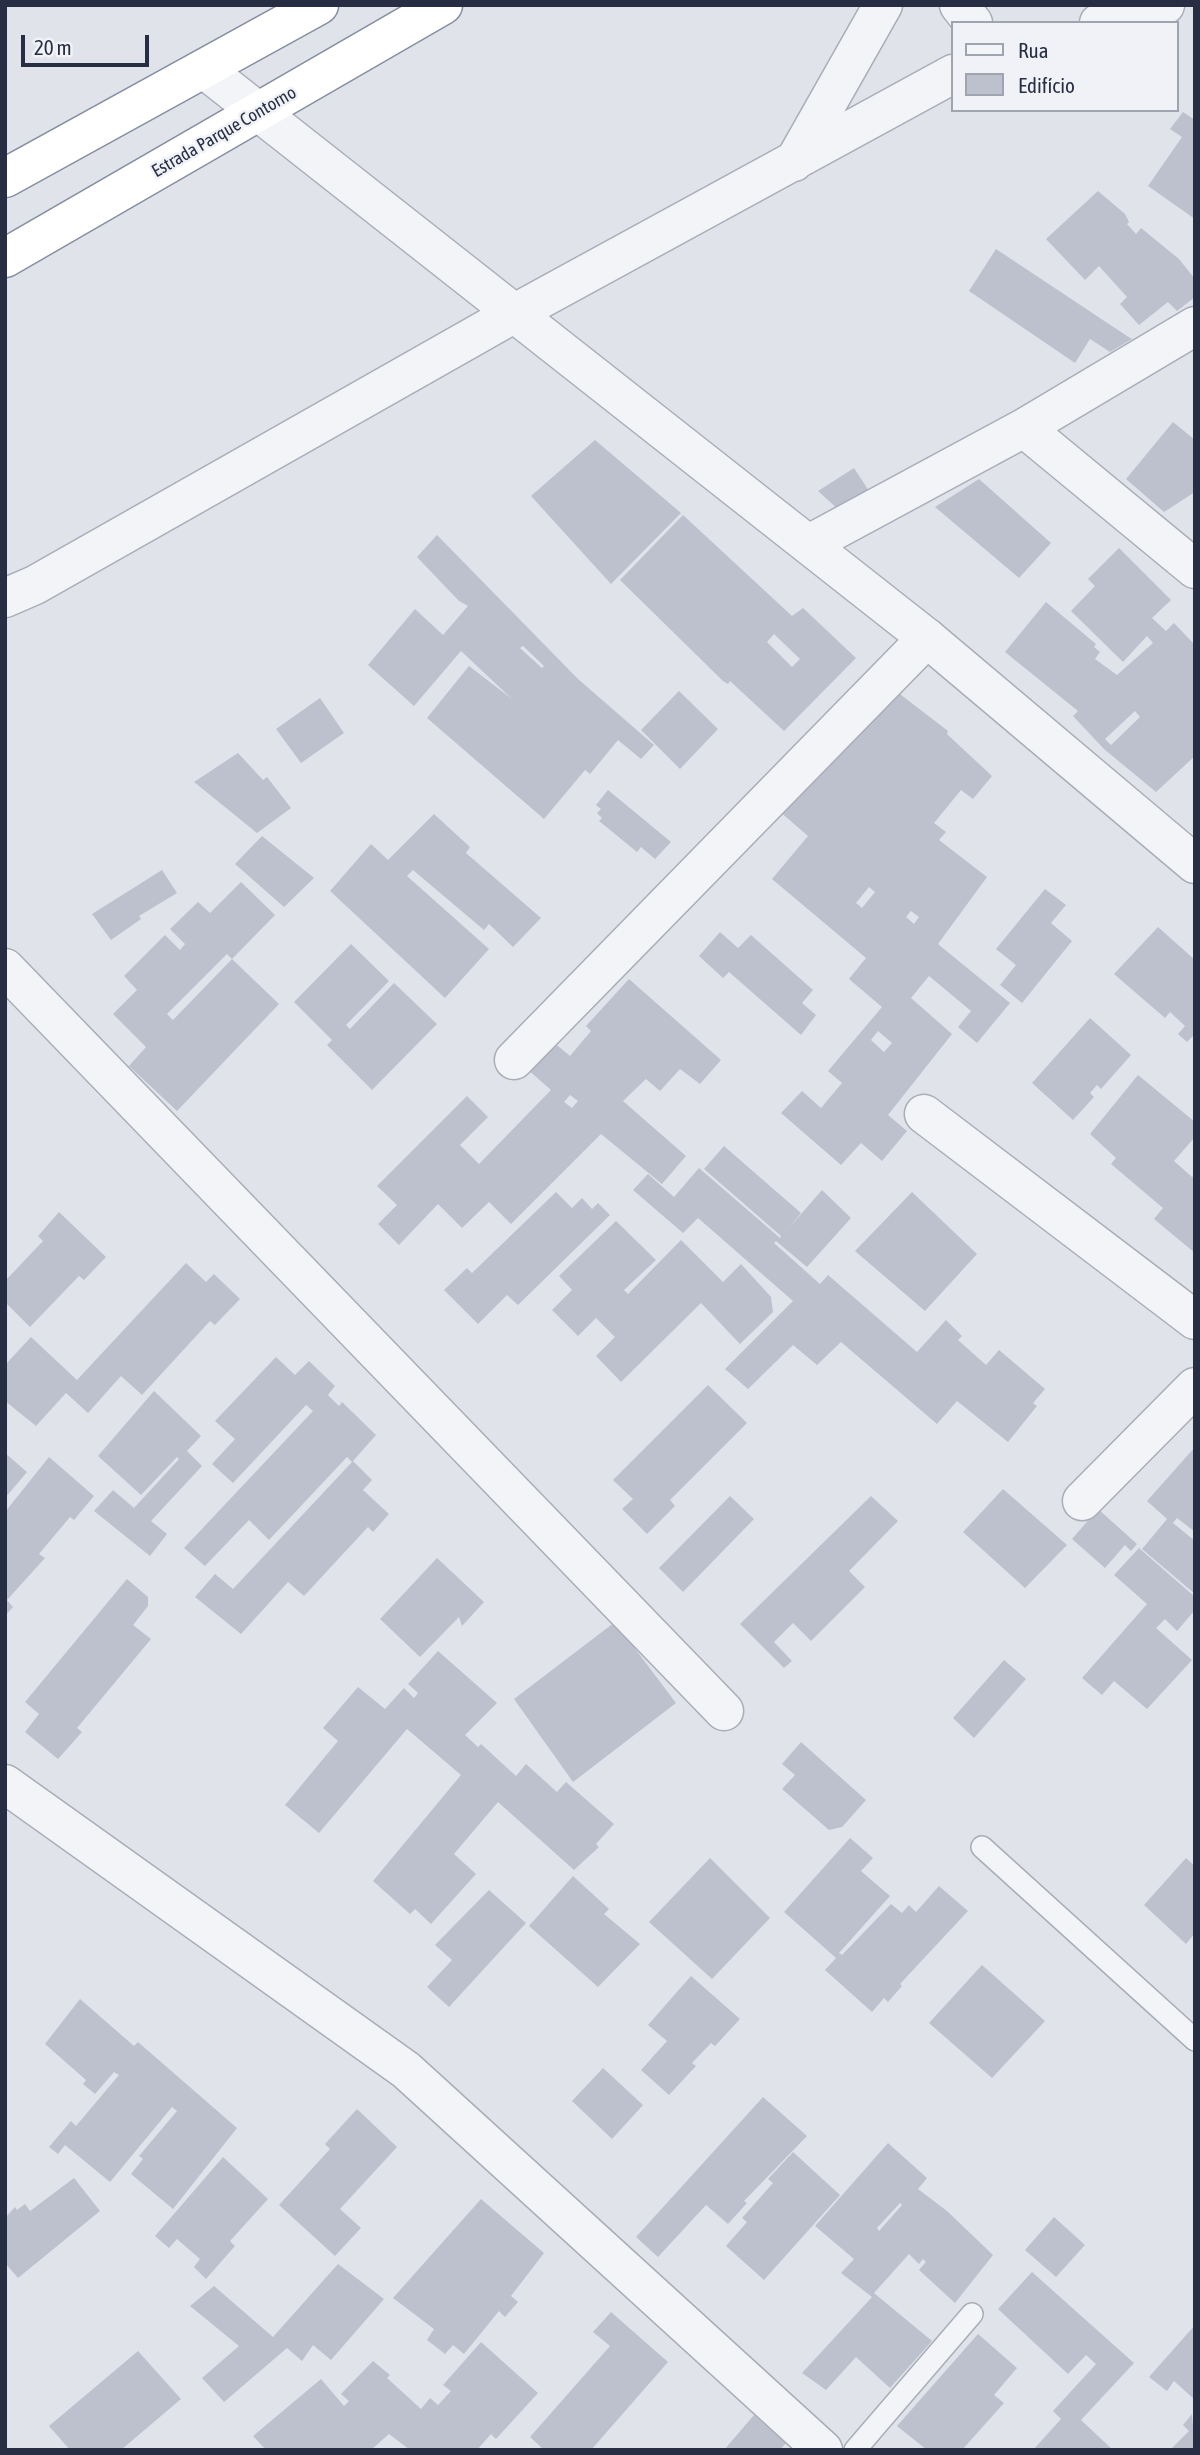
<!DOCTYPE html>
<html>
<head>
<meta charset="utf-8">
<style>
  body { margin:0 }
  #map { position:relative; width:1200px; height:2455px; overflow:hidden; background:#e0e3ea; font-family:"Asap Condensed",sans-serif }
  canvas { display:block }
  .frame { position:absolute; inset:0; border:7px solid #272e43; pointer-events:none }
  .legend { position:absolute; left:951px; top:21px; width:228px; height:91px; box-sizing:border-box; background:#f0f2f7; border:2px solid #a0a4af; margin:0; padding:9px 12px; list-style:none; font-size:21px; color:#272e43 }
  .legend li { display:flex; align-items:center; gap:14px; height:35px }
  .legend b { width:35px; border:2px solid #a0a4af }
  .scale { position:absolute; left:21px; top:35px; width:128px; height:32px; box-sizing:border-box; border:4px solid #272e43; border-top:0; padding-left:9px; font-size:21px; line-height:24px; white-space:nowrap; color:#272e43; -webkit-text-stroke:5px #f0f2f7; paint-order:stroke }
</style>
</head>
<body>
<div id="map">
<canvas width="1200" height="2455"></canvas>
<div class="frame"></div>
<ul class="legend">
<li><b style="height:9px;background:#f3f4f8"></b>Rua</li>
<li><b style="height:19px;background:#bdc1ce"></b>Edifício</li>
</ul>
<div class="scale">20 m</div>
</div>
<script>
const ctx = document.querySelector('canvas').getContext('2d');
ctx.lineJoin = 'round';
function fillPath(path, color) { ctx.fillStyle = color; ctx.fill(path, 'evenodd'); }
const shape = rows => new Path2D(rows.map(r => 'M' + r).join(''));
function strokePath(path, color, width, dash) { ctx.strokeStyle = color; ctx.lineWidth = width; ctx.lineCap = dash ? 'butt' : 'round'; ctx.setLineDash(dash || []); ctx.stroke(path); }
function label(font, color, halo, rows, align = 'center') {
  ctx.font = font + ' "Asap Condensed",sans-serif'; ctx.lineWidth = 5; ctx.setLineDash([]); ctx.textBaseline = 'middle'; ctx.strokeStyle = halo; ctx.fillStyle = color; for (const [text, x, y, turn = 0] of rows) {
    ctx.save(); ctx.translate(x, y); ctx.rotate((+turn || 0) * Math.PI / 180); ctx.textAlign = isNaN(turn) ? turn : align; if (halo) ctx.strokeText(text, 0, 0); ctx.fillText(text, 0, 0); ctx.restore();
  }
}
fillPath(shape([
  [1183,112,1195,120,1195,219,1148,186,1182,137,1170,129],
  [1098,191,1125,214,1129,222,1127,224,1136,234,1141,228,1179,259,1195,279,1195,297,1177,311,1168,302,1139,325,1120,304,1127,297,1099,266,1085,280,1046,239],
  [996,249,1127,336,1132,339,1110,352,1090,339,1075,363,969,291],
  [1173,422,1195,440,1195,492,1164,512,1126,479],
  [595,440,681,513,611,584,531,496],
  [854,468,869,491,840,511,818,491],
  [979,479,1051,543,1019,578,935,507],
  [683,515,792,616,803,608,856,658,784,731,730,681,728,684,723,681,620,580],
  [774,634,800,659,792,667,767,642],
  [437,535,578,679,654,745,641,759,618,740,590,774,585,770,544,819,427,718,469,666,512,699,461,651,414,706,368,665,415,609,443,635,468,606,459,601,417,557],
  [523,646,544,666,542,668,520,648],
  [1119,548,1171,600,1152,618,1166,631,1174,623,1195,645,1195,756,1156,792,1104,749,1073,716,1078,711,1005,652,1046,602,1096,644,1094,647,1100,652,1095,659,1117,675,1153,643,1147,636,1123,662,1071,611,1095,586,1088,579],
  [1135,711,1140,717,1111,745,1105,739],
  [679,691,718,729,680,769,641,730],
  [896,691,948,731,947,734,992,776,973,799,961,790,934,823,946,832,939,840,987,877,938,944,1010,1003,977,1043,958,1027,971,1011,929,976,911,998,952,1034,888,1115,907,1131,882,1161,861,1143,841,1165,781,1113,802,1091,821,1108,842,1083,828,1071,882,1007,849,979,866,958,772,879,808,836,778,810],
  [869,887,875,892,862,908,856,903],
  [911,911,919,917,914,924,906,917],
  [878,1031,892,1043,884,1052,871,1040],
  [320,698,344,733,301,763,276,729],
  [238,753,263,780,267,777,291,808,257,833,194,782],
  [608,790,671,842,655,859,641,847,637,852,599,821,602,818,597,813,601,809,596,805],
  [434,814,470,847,466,853,541,918,513,947,489,924,484,930,413,870,407,876,489,949,445,998,330,891,371,844,388,860],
  [262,836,314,878,284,907,235,864],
  [162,870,177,893,139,916,141,919,111,940,92,914],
  [241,882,275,915,232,959,227,954,167,1014,173,1020,232,959,279,1004,177,1111,129,1066,146,1047,113,1014,137,990,124,976,165,935,180,950,185,944,170,929,198,902,210,913],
  [1045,889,1066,905,1051,923,1072,941,1022,1003,1000,985,1016,965,996,949],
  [1158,927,1195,960,1195,1034,1187,1042,1178,1034,1185,1026,1170,1012,1165,1018,1114,974],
  [720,932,738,948,751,935,813,990,802,1003,816,1015,801,1035,729,972,723,978,699,956],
  [351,944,389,981,346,1025,350,1029,394,983,437,1024,372,1090,327,1045,332,1040,294,1002],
  [629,979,721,1060,700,1084,680,1069,660,1091,646,1079,623,1101,686,1156,662,1184,601,1134,511,1224,489,1202,462,1228,438,1204,399,1245,378,1224,397,1205,377,1186,467,1096,488,1117,460,1145,479,1164,551,1090,527,1069,552,1041,570,1056,591,1031,586,1026],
  [570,1095,578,1101,572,1108,564,1102],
  [1090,1018,1131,1055,1101,1089,1097,1085,1090,1093,1094,1097,1073,1120,1032,1083],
  [1138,1075,1195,1122,1195,1137,1174,1161,1192,1177,1195,1174,1195,1253,1154,1219,1163,1208,1111,1164,1116,1158,1090,1134],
  [724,1146,801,1213,789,1228,822,1190,851,1218,807,1267,776,1241,774,1243,820,1284,828,1275,917,1352,946,1320,962,1336,958,1340,986,1365,999,1350,1045,1389,1033,1403,1037,1406,1008,1442,957,1401,937,1424,841,1342,817,1365,793,1345,748,1389,725,1369,793,1301,698,1218,683,1233,633,1190,648,1174,674,1197,699,1168,780,1238,781,1236,704,1169],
  [556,1192,572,1208,582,1198,592,1209,598,1203,610,1215,518,1305,507,1295,478,1324,444,1290,467,1268,472,1273],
  [912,1192,977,1254,925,1311,855,1251],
  [59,1212,106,1257,84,1280,79,1276,30,1327,5,1302,5,1281,43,1241,38,1236],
  [616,1221,656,1260,624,1290,628,1294,681,1240,723,1282,741,1264,771,1297,773,1312,740,1344,701,1303,621,1382,596,1356,615,1337,596,1318,578,1336,552,1310,572,1290,559,1276],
  [186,1263,206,1282,214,1274,240,1299,215,1325,210,1321,142,1395,121,1376,88,1413,66,1393,36,1426,5,1401,5,1365,31,1337,77,1380],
  [276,1357,295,1375,309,1361,335,1386,328,1395,339,1406,342,1402,376,1435,353,1461,372,1480,363,1490,389,1514,373,1532,368,1527,304,1596,288,1582,241,1634,195,1597,215,1574,233,1589,352,1462,347,1457,269,1540,249,1520,205,1566,184,1548,313,1411,306,1405,233,1483,212,1464,235,1439,215,1421],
  [708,1385,747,1423,670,1500,675,1506,647,1534,622,1509,633,1499,613,1480],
  [154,1391,201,1436,187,1451,202,1466,151,1521,167,1534,150,1556,94,1511,113,1490,134,1508,179,1459,177,1457,141,1495,98,1456],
  [1195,1447,1195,1532,1177,1518,1173,1523,1195,1541,1195,1594,1142,1549,1167,1519,1147,1501],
  [5,1453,27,1472,5,1498],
  [49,1457,94,1496,74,1520,70,1517,39,1554,45,1558,7,1600,13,1607,5,1616,5,1512],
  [1003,1489,1067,1545,1025,1588,963,1532],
  [730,1496,754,1519,683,1592,659,1568],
  [871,1496,898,1521,849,1571,865,1587,811,1641,793,1623,774,1642,792,1661,784,1668,740,1624],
  [1098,1509,1137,1544,1131,1551,1125,1545,1105,1568,1072,1539],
  [1139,1548,1195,1597,1195,1610,1177,1631,1165,1619,1156,1628,1192,1660,1147,1709,1114,1681,1102,1695,1082,1678,1147,1604,1114,1575],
  [437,1558,484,1602,462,1626,459,1617,420,1657,380,1619],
  [127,1579,148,1597,148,1606,133,1625,151,1639,77,1728,82,1732,58,1759,25,1732,39,1714,25,1702],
  [615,1622,676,1703,573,1782,514,1699],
  [438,1651,497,1703,465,1735,478,1747,481,1744,516,1776,526,1764,557,1792,566,1782,614,1824,596,1844,599,1847,574,1870,498,1802,454,1854,476,1874,431,1924,415,1909,410,1914,373,1881,461,1775,407,1729,319,1833,285,1805,338,1741,323,1728,358,1687,385,1709,404,1688,414,1698,418,1693,408,1684],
  [1004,1660,1026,1679,974,1738,953,1718],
  [801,1742,866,1800,842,1827,829,1830,782,1789,795,1775,782,1764],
  [850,1838,873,1858,861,1871,890,1896,839,1953,842,1955,891,1904,902,1913,909,1905,916,1912,939,1886,968,1911,900,1984,902,1986,888,2002,884,1998,872,2012,825,1970,836,1958,784,1912],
  [710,1858,770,1918,712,1979,649,1922],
  [1186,1858,1195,1866,1195,1933,1186,1944,1144,1905],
  [573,1876,609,1909,604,1914,640,1944,598,1987,529,1926],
  [489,1890,526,1923,449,2007,427,1987,452,1960,435,1945],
  [982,1965,1045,2021,992,2078,929,2023],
  [691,1976,740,2019,715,2046,711,2043,692,2063,696,2066,669,2095,641,2070,667,2041,648,2025],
  [80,1999,134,2046,138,2042,237,2128,173,2209,131,2174,143,2159,139,2156,177,2111,172,2107,110,2182,65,2145,58,2154,49,2147,71,2121,76,2126,119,2075,114,2072,95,2094,83,2084,86,2080,45,2044],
  [603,2068,643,2105,612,2139,572,2101],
  [763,2097,807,2136,744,2201,747,2203,728,2224,706,2205,658,2257,636,2237],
  [357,2109,397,2147,340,2209,361,2228,335,2256,279,2205,330,2149,325,2144],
  [888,2143,927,2178,918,2189,947,2211,993,2255,955,2303,919,2270,926,2262,923,2259,919,2264,909,2254,874,2293,932,2341,890,2388,856,2357,826,2390,802,2373,872,2297,841,2273,854,2259,815,2226],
  [900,2203,902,2205,879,2231,877,2228],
  [793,2152,840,2195,764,2280,726,2246,747,2222,742,2218,773,2183,768,2179],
  [223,2157,268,2199,230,2241,235,2246,206,2279,194,2267,200,2259,177,2239,169,2248,155,2236],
  [74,2178,100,2211,18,2278,5,2263,5,2218,15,2207,17,2210,25,2204,30,2211],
  [481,2199,544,2253,511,2296,518,2302,505,2317,499,2311,464,2354,453,2345,445,2354,427,2340,434,2329,393,2298],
  [1054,2217,1085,2245,1056,2277,1025,2250],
  [338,2264,384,2299,331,2360,313,2345,302,2361,287,2348,224,2402,202,2378,239,2346,190,2306,214,2286,273,2337],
  [1032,2272,1134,2363,1081,2420,1113,2450,1033,2450,1061,2419,1053,2411,1096,2364,1086,2355,1068,2374,998,2309],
  [611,2312,668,2362,591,2450,544,2450,530,2437,610,2346,593,2332],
  [1195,2325,1195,2400,1174,2381,1167,2391,1149,2377],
  [978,2334,1017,2368,994,2395,1004,2403,962,2450,927,2450,897,2426],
  [481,2342,538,2393,496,2439,491,2434,477,2450,410,2450,389,2434,371,2450,266,2450,253,2436,321,2379,344,2406,349,2401,341,2394,373,2361,390,2375,387,2378,421,2409,430,2398,438,2405,451,2391,443,2385],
  [138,2351,181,2399,121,2450,70,2450,49,2426],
  [1192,2414,1195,2450,1170,2450,1189,2431,1183,2425],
  [754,2415,786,2443,780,2450,724,2450]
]), '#bdc1ce');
const service = shape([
  [982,1847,1195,2040],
  [855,2450,972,2314]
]);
const minor = shape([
  [959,5,973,23],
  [1099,23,1165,5],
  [794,162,883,5],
  [1024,428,1195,569],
  [809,544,1024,428,1195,326],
  [5,598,35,585,515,313,953,74],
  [5,968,724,1711],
  [514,1060,927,638],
  [924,1114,1195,1320],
  [1082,1501,1195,1387],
  [5,1784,406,2070,823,2450]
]);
const tertiary = shape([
  [204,69,927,638,1195,864]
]);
const trunk = shape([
  [5,178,319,5],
  [5,258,443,5]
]);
strokePath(service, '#a8adb8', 24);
strokePath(minor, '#a8adb8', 41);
strokePath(tertiary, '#a8adb8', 41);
strokePath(trunk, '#868ea2', 41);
strokePath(service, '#f3f4f8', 21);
strokePath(minor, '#f3f4f8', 38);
strokePath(tertiary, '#f3f4f8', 38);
strokePath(trunk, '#fff', 38);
label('18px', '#272e43', '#f0f2f7', [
  ["Estrada Parque Contorno",224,132,-30]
]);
</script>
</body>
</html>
